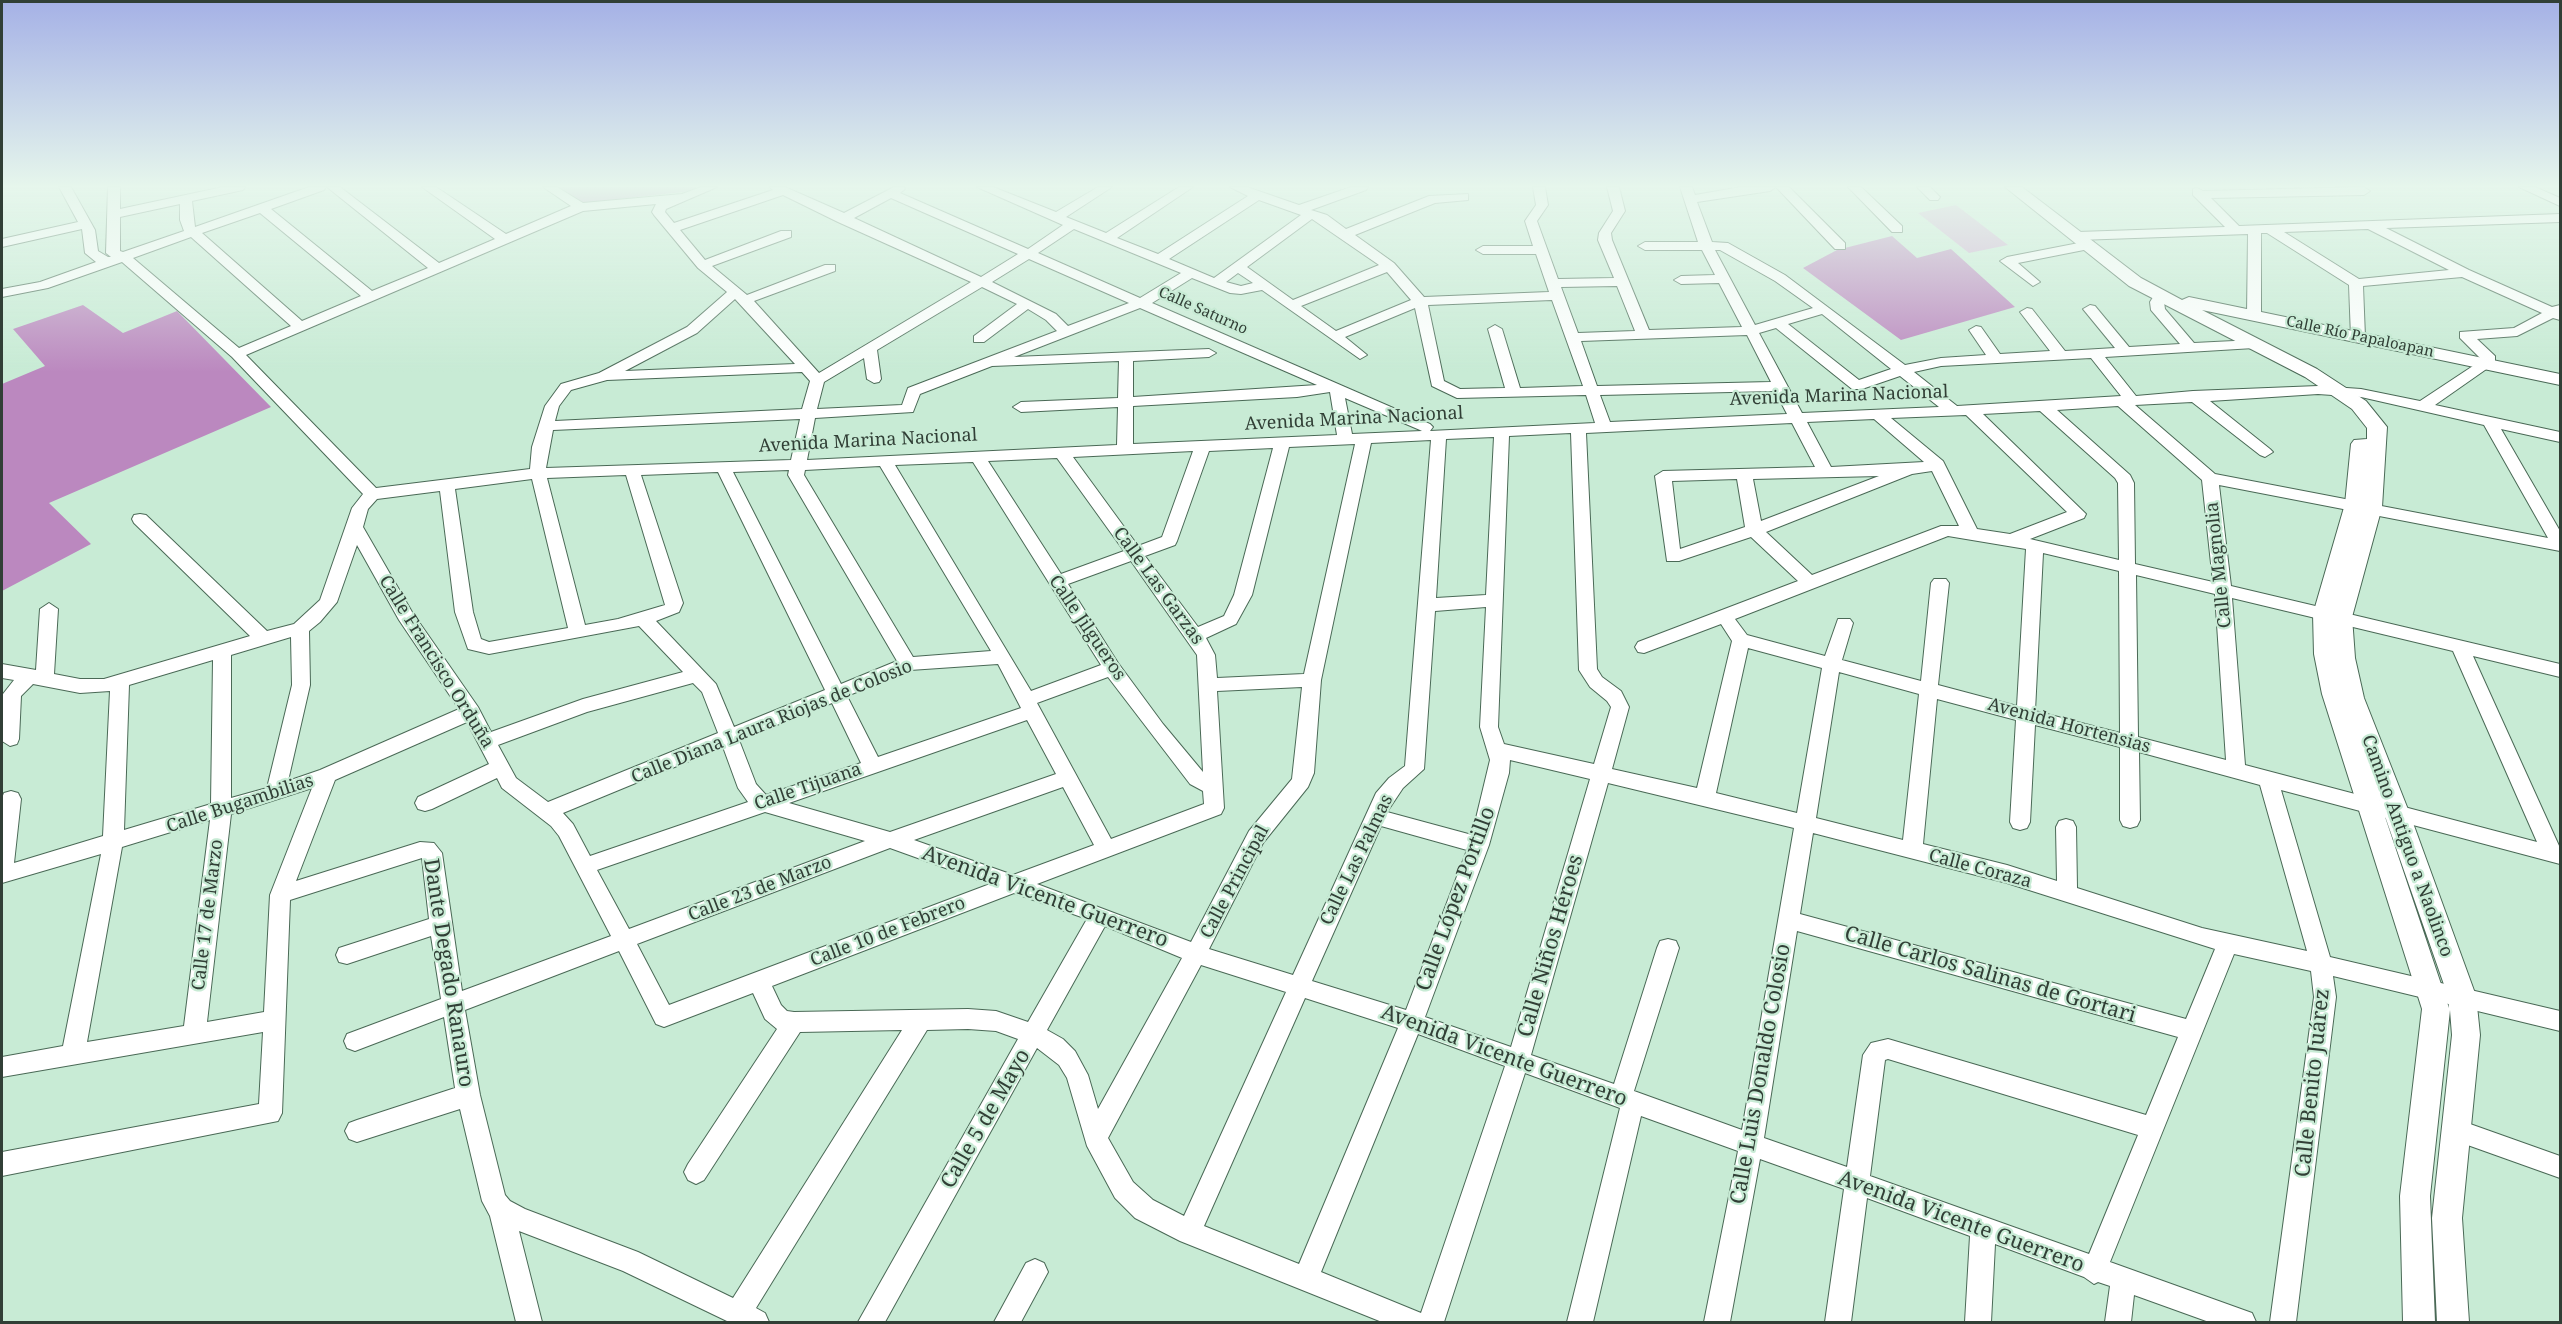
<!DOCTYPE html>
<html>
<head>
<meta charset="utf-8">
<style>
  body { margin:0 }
  #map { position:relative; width:2562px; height:1324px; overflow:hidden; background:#c8ebd5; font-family:"Noto Serif",serif }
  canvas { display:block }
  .frame { position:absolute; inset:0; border:3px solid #313f36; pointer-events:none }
</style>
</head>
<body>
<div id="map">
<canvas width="2562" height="1324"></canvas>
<div class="frame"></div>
</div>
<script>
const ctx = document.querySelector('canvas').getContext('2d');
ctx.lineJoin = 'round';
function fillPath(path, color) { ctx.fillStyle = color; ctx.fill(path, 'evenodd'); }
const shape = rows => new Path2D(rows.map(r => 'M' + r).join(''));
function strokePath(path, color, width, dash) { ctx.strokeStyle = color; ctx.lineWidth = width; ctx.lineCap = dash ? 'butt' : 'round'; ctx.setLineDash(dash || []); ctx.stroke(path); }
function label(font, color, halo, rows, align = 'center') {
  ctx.font = font + ' "Noto Serif",serif'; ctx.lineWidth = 4.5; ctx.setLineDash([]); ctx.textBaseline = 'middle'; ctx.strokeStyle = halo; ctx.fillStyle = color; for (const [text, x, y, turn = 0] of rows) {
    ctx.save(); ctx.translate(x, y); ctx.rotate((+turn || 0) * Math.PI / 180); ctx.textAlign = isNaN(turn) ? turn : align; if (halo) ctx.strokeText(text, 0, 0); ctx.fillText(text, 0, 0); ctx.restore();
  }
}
fillPath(shape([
  [1956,205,2008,245,1969,253,1918,213]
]), '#d1aed3');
fillPath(shape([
  [556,187,697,187,691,191,584,203],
  [1892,236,1917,258,1951,249,2015,307,1901,340,1803,268,1837,250],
  [83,305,123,333,177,311,271,407,49,503,91,544,2,591,2,384,45,366,13,329]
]), '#bb88bf');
const minor = shape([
  [59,187,71,187,95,230,98,251,108,257,111,257,106,253,108,187,120,187,120,209,223,187,245,187,243,190,192,201,195,227,309,187,326,187,324,190,271,209,372,291,428,268,327,187,340,187,439,263,495,239,422,187,436,187,506,234,571,206,543,187,557,187,583,203,682,194,701,187,717,187,666,209,665,212,674,223,773,190,770,187,785,187,844,213,894,187,904,187,905,189,900,193,1028,249,1063,225,977,187,993,187,1056,212,1098,187,1112,187,1066,217,1106,233,1179,187,1193,187,1117,238,1158,254,1248,196,1230,187,1247,187,1299,205,1351,187,1368,187,1366,190,1311,210,1327,215,1346,229,1429,196,1468,194,1468,200,1435,203,1355,235,1394,263,1424,297,1549,292,1536,254,1483,254,1476,250,1483,246,1533,246,1525,221,1536,205,1533,187,1545,187,1548,205,1537,221,1558,279,1614,278,1598,240,1599,233,1613,211,1607,187,1619,187,1625,211,1611,233,1612,240,1649,330,1742,327,1719,283,1681,284,1674,280,1681,276,1715,275,1702,250,1645,250,1638,246,1645,242,1698,242,1680,187,1692,187,1695,195,1741,187,1789,187,1845,243,1845,249,1835,249,1776,187,1770,191,1697,202,1712,242,1728,243,1785,275,1905,365,1941,358,1986,355,1969,330,1976,326,1981,327,2000,354,2050,351,2020,312,2027,308,2032,309,2065,351,2115,348,2083,309,2090,305,2095,306,2129,347,2180,344,2151,310,2150,302,2155,294,2160,293,2167,297,2164,302,2165,309,2194,343,2254,340,2261,344,2254,348,2105,357,2136,396,2193,391,2318,386,2361,389,2420,401,2482,360,2460,338,2460,332,2514,328,2542,313,2462,277,2363,286,2365,337,2358,341,2351,337,2349,285,2267,233,2261,233,2261,315,2254,319,2247,315,2248,234,2078,240,2071,236,2078,232,2225,227,2193,195,2193,189,2197,188,2203,191,2364,187,2370,191,2364,195,2211,198,2239,226,2560,214,2560,222,2386,228,2469,270,2552,307,2560,305,2560,320,2553,318,2517,336,2477,339,2495,356,2495,363,2435,405,2560,432,2560,442,2501,429,2560,531,2560,551,2219,485,2231,586,2560,664,2560,677,2473,656,2560,848,2560,864,2281,790,2330,957,2560,1011,2560,1031,2333,976,2336,997,2296,1322,2270,1322,2314,997,2311,971,2234,954,2110,1262,2252,1313,2256,1322,2209,1322,2134,1295,2131,1322,2105,1322,2110,1286,2098,1282,2094,1284,2084,1277,1995,1244,1991,1322,1965,1322,1970,1236,1867,1198,1851,1322,1825,1322,1844,1189,1760,1159,1730,1322,1704,1322,1738,1151,1641,1116,1593,1322,1567,1322,1620,1108,1525,1073,1444,1322,1382,1322,1180,1241,1135,1218,1115,1198,1087,1146,1067,1078,1059,1065,1037,1048,885,1322,858,1322,1018,1039,996,1031,968,1029,927,1030,756,1308,765,1313,769,1322,729,1322,623,1271,519,1231,542,1322,516,1322,490,1216,482,1201,460,1109,357,1142,349,1139,345,1131,349,1123,357,1120,455,1088,444,1017,355,1051,347,1048,344,1041,347,1034,441,999,431,936,347,964,339,962,336,955,339,948,429,919,422,858,290,900,282,1113,278,1121,2,1176,2,1152,259,1104,263,1032,2,1077,2,1057,63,1046,101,854,2,883,2,798,4,793,11,791,18,793,21,799,14,863,103,836,110,691,80,693,33,684,21,696,19,739,17,744,10,746,2,741,3,694,14,680,2,678,2,664,36,670,40,609,49,603,58,609,54,674,80,679,104,679,250,636,134,523,132,519,134,515,140,514,146,515,267,631,294,624,320,600,352,508,363,494,232,357,122,262,48,288,2,297,2,289,40,282,96,262,85,253,82,229,2,247,2,239,78,222,59,187],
  [783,195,838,222,971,282,819,373,754,301,835,271,835,265,825,265,747,295,712,266,791,237,791,231,781,231,705,260,680,230,783,195],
  [891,198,1018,254,981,277,854,218,891,198],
  [1259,200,1301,215,1214,278,1169,259,1259,200],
  [180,204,180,220,184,231,123,252,120,251,120,217,180,204],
  [656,204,652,212,654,215,698,268,727,292,687,327,599,373,561,384,545,406,532,447,530,469,376,488,246,355,583,211,656,204],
  [260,213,361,296,302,321,202,233,260,213],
  [1312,219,1379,265,1293,300,1247,267,1312,219],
  [1074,229,1181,273,1140,298,1038,253,1074,229],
  [2368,229,2449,270,2359,279,2284,232,2368,229],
  [191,237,291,326,239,348,133,258,191,237],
  [1715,250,1720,250,1775,281,1813,308,1755,325,1715,250],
  [1029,259,1129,303,1068,326,1056,314,992,282,1029,259],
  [1387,272,1411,300,1336,331,1301,306,1387,272],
  [1238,273,1253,283,1241,286,1226,282,1238,273],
  [1192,278,1230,293,1241,294,1262,290,1360,359,1367,355,1345,337,1415,308,1432,386,1457,398,1586,395,1595,423,1430,431,1433,427,1430,424,1152,303,1192,278],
  [1617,286,1635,331,1578,333,1561,287,1617,286],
  [982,287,1017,304,974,336,974,342,984,342,1028,309,1046,320,1057,331,908,388,902,405,817,409,824,382,864,358,867,379,874,383,879,382,881,379,877,350,982,287],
  [735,299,795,364,625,371,697,333,735,299],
  [1552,300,1583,386,1520,388,1502,329,1495,325,1488,329,1505,388,1460,389,1444,381,1428,305,1552,300],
  [1140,308,1317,385,1133,397,1133,361,1209,357,1216,353,1209,349,1014,357,1140,308],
  [1822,314,1891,369,1859,380,1788,324,1822,314],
  [1776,328,1852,389,1862,389,1900,376,1939,407,1802,413,1759,333,1776,328],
  [1747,335,1771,382,1597,386,1581,341,1747,335],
  [2091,358,2121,396,1957,406,1914,372,1941,366,2091,358],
  [1119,361,1118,398,1021,402,1013,407,1021,412,1118,407,1117,445,807,460,815,418,913,412,920,394,992,366,1119,361],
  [802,372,810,381,802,409,555,421,559,406,571,390,607,380,802,372],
  [1775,391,1787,414,1610,422,1600,395,1775,391],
  [1330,392,1337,435,1133,444,1133,406,1297,397,1330,392],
  [2318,394,2361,397,2484,425,2548,538,2215,474,2135,405,2192,402,2260,455,2265,457,2273,452,2270,449,2210,401,2318,394],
  [1345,398,1420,430,1422,431,1352,434,1345,398],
  [2118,406,2202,480,2213,582,2135,564,2134,483,2130,475,2057,410,2118,406],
  [2040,411,2115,478,2118,483,2119,560,2030,539,2084,518,2086,514,1983,414,2040,411],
  [1966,415,2067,512,2010,534,1977,529,1943,461,1891,418,1966,415],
  [800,419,791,460,546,468,553,430,800,419],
  [1874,419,1924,462,1831,467,1807,422,1874,419],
  [1792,423,1815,467,1663,471,1655,476,1667,561,1679,561,1751,537,1798,581,1638,642,1635,647,1638,652,1644,653,1721,624,1732,641,1697,788,1612,769,1629,707,1621,691,1602,677,1597,669,1586,433,1792,423],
  [1571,433,1579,670,1590,687,1607,701,1611,707,1594,764,1504,744,1498,727,1509,436,1571,433],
  [1494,437,1486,595,1436,598,1446,439,1494,437],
  [1431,440,1405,766,1389,778,1376,793,1293,975,1209,949,1263,843,1308,787,1314,773,1321,680,1371,443,1431,440],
  [1355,444,1304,674,1217,678,1215,655,1206,638,1236,624,1252,595,1289,447,1355,444],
  [1273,448,1234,595,1224,616,1198,627,1145,556,1175,545,1177,541,1209,451,1273,448],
  [1193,451,1162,537,1138,546,1073,457,1193,451],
  [1057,458,1124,551,1061,574,988,461,1057,458],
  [973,462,1051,586,1101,665,1031,691,895,465,973,462],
  [880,466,991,651,913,657,804,475,805,470,880,466],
  [789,470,788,475,897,661,841,684,733,472,789,470],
  [1932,471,1959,526,1941,526,1812,575,1766,532,1912,474,1932,471],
  [718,472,825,690,734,727,716,684,656,621,679,612,683,603,641,475,718,472],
  [626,475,665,605,618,619,585,625,547,478,626,475],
  [1879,476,1761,521,1753,479,1879,476],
  [532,479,568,628,489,642,481,639,473,612,455,489,532,479],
  [1737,479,1745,527,1680,549,1672,481,1737,479],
  [440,491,455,612,468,649,489,654,639,626,683,672,583,699,491,732,478,707,412,612,363,527,368,509,377,499,440,491],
  [1948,536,2026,549,2017,706,1938,685,1949,583,1946,579,1934,579,1931,583,1921,681,1842,660,1853,623,1850,619,1838,619,1825,656,1747,635,1735,619,1948,536],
  [357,545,399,620,459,709,320,770,288,781,310,685,309,631,320,622,337,602,357,545],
  [2043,553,2119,571,2120,733,2035,711,2043,553],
  [1131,561,1197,655,1203,772,1163,724,1118,663,1068,584,1131,561],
  [2136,575,2215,594,2226,760,2138,737,2136,575],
  [2232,598,2453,651,2537,842,2245,765,2232,598],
  [1486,607,1480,727,1490,760,1472,835,1387,812,1403,788,1424,769,1435,611,1486,607],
  [291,637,292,685,267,788,231,798,231,655,291,637],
  [1748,648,1822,668,1797,813,1716,793,1748,648],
  [213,660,211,804,124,830,129,685,213,660],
  [998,664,1021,708,878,757,847,696,910,670,998,664],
  [1839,672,1919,694,1903,840,1816,818,1839,672],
  [1108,677,1190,784,1203,791,1204,804,1111,839,1037,703,1108,677],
  [693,683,702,692,718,733,548,802,516,778,498,745,587,712,693,683],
  [1302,687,1292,779,1249,831,1191,942,1037,884,1221,814,1224,808,1217,691,1302,687],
  [1937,699,2016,720,2010,822,2013,828,2020,830,2027,828,2030,822,2035,725,2120,747,2120,820,2123,826,2130,828,2137,826,2140,820,2139,752,2260,785,2307,951,2202,928,2077,888,2076,827,2073,821,2066,819,2059,821,2056,827,2057,881,2007,865,1923,844,1937,699],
  [832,703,861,763,766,795,756,784,739,740,832,703],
  [1027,720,1056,774,890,832,789,803,1027,720],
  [467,722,489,764,418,797,415,803,418,809,425,811,432,809,497,778,502,788,551,826,559,836,611,936,462,991,442,853,434,843,420,842,296,881,335,780,467,722],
  [723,747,738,788,748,802,590,856,573,824,563,813,723,747],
  [1510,760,1590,779,1511,1047,1425,1017,1489,845,1509,773,1510,760],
  [1608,783,1794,828,1742,1130,1634,1091,1679,948,1676,941,1668,939,1660,941,1657,948,1614,1084,1531,1055,1608,783],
  [1063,787,1094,845,1013,875,914,840,1063,787],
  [312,788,270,895,264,1012,207,1022,231,814,312,788],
  [765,812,865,841,629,929,597,870,765,812],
  [210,820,184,1026,87,1042,122,847,210,820],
  [1381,826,1467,850,1406,1010,1312,981,1381,826],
  [1813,833,2007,883,2215,949,2186,1019,1800,914,1813,833],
  [890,848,990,884,669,1005,637,944,890,848],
  [1014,893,1087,919,1028,1022,996,1011,968,1009,794,1012,787,1011,781,1005,772,986,1014,893],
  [1105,926,1182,958,1098,1109,1088,1075,1075,1051,1063,1039,1047,1030,1105,926],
  [1797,931,2178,1037,2146,1115,1888,1039,1871,1043,1863,1055,1847,1167,1764,1138,1797,931],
  [619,951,656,1024,664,1027,753,993,765,1019,777,1029,688,1164,684,1172,688,1180,696,1184,704,1180,800,1032,902,1030,733,1298,638,1252,525,1209,510,1201,505,1195,480,1095,465,1010,619,951],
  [1201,965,1286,992,1184,1216,1153,1200,1133,1182,1108,1138,1201,965],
  [1305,998,1398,1028,1299,1264,1204,1226,1305,998],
  [1418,1034,1505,1066,1421,1313,1321,1272,1418,1034],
  [1888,1059,2138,1135,2089,1254,1870,1176,1885,1060,1888,1059],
  [1848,187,1861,187,1902,226,1902,232,1892,232,1848,187],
  [1917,187,1930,187,1940,197,1938,200,1930,200,1917,187],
  [2519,187,2535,187,2560,198,2560,206,2519,187],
  [2089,241,2094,242,2094,248,2018,263,2040,282,2033,286,2000,261,2007,257,2089,241],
  [2456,1119,2560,1156,2560,1178,2448,1138,2444,1130,2448,1122,2456,1119],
  [1035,1259,1044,1263,1048,1272,1021,1322,994,1322,1026,1263,1035,1259]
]);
const major = shape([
  [2005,187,2022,187,2141,278,2182,300,2189,297,2560,374,2560,385,2202,310,2317,369,2366,401,2387,427,2382,507,2352,617,2355,658,2364,698,2409,812,2476,996,2480,1035,2462,1218,2469,1322,2437,1322,2432,1218,2452,1035,2450,1010,2430,1196,2435,1322,2403,1322,2400,1196,2422,1009,2322,694,2314,654,2313,614,2345,504,2351,444,2354,440,2367,439,2367,428,2352,409,2305,377,2129,286,2005,187],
  [2379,799,2448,996,2449,1008,2379,799]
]);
strokePath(minor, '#4a6956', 2);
strokePath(major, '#4a6956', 2);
fillPath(minor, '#fff');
fillPath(major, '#fff');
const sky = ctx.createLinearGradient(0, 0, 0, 372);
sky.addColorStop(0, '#a5b1e6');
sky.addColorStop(0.5, '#e6f6ec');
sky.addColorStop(1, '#e6f6ec00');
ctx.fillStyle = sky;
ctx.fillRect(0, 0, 2562, 372);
label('15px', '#313f36', '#c8ebd5', [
  ["Calle Saturno",1203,311,24],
  ["Calle Río Papaloapan",2360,337,12]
]);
label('18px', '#313f36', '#c8ebd5', [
  ["Avenida Marina Nacional",1839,396,-2],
  ["Avenida Marina Nacional",1354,419,-3],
  ["Avenida Marina Nacional",868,441,-3],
  ["Calle Magnolia",2219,565,-96],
  ["Calle Las Garzas",1158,586,54],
  ["Calle Jilgueros",1087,628,56],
  ["Calle Francisco Orduña",436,662,58],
  ["Calle Diana Laura Riojas de Colosio",772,722,-22],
  ["Avenida Hortensias",2069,726,15],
  ["Calle Tijuana",808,787,-19],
  ["Calle Bugambilias",240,804,-18],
  ["Camino Antiguo a Naolinco",2407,846,70],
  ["Calle Las Palmas",1357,860,-64],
  ["Calle Coraza",1980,869,15],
  ["Calle Principal",1235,882,-62],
  ["Calle 23 de Marzo",760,889,-21],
  ["Calle 17 de Marzo",208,915,-83],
  ["Calle 10 de Febrero",888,932,-21]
]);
label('21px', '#313f36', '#c8ebd5', [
  ["Avenida Vicente Guerrero",1045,897,20],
  ["Calle López Portillo",1456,899,-70],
  ["Calle Niños Héroes",1551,946,-74],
  ["Dante Degado Ranauro",448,973,81],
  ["Calle Carlos Salinas de Gortari",1990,975,16],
  ["Avenida Vicente Guerrero",1504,1056,20],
  ["Calle Luis Donaldo Colosio",1761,1074,-80],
  ["Calle Benito Juárez",2313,1083,-84],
  ["Calle 5 de Mayo",986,1119,-60],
  ["Avenida Vicente Guerrero",1961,1222,20]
]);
</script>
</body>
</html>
